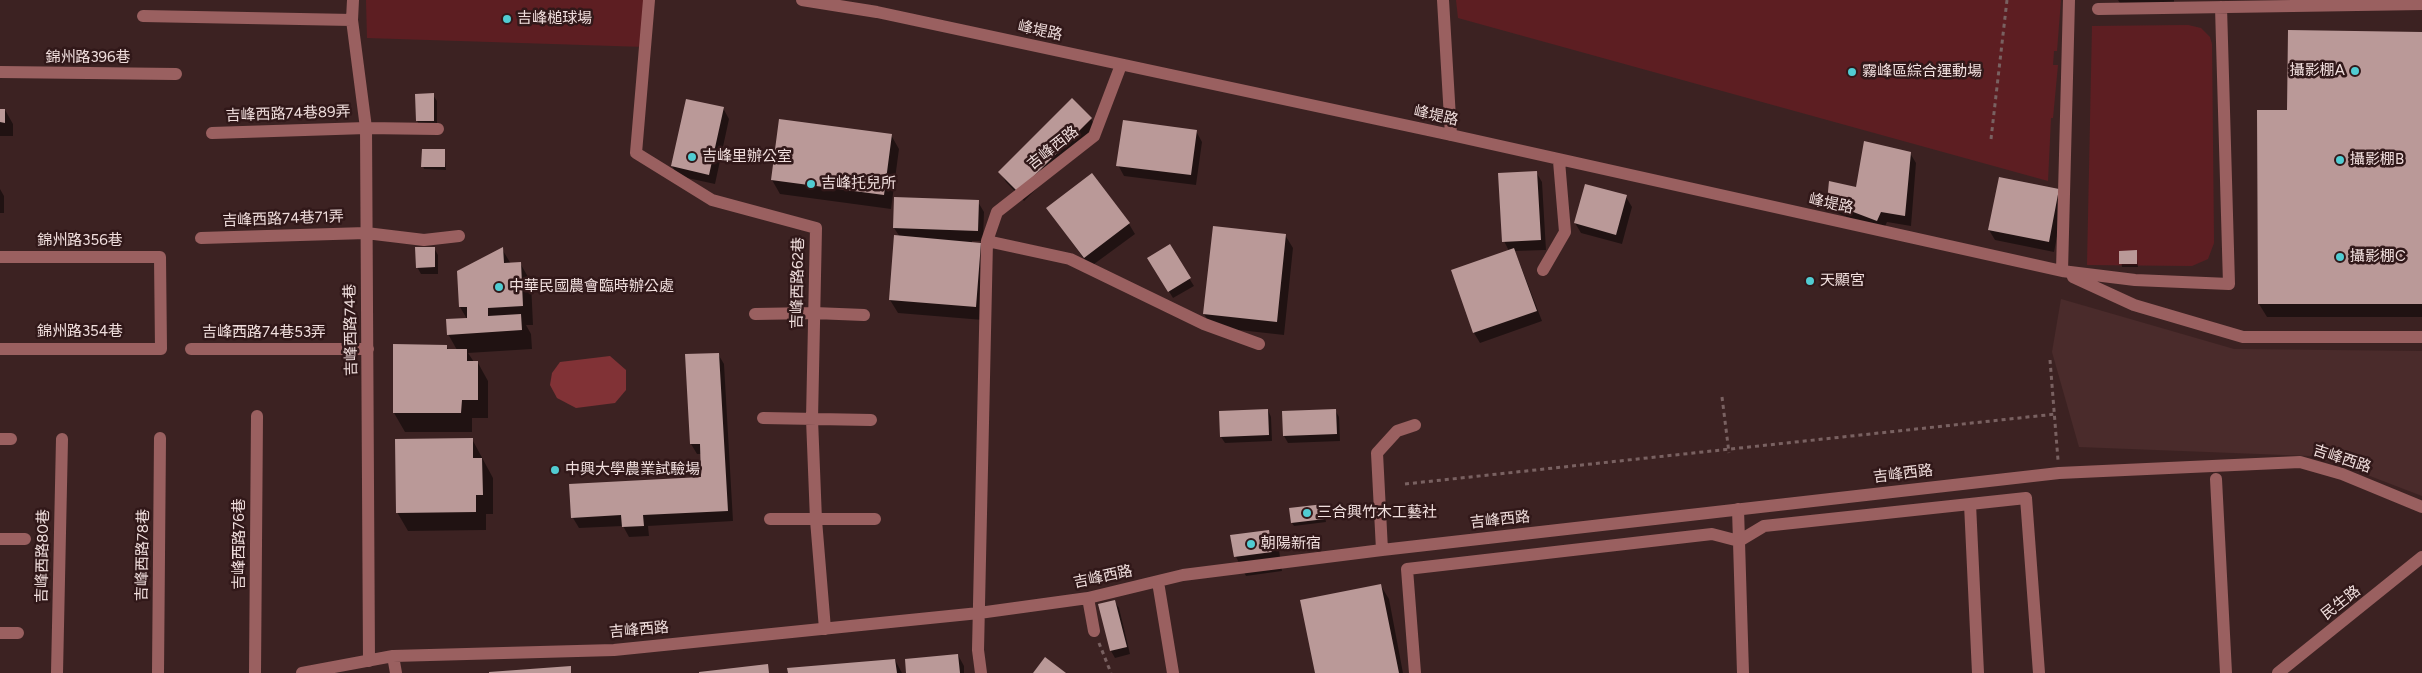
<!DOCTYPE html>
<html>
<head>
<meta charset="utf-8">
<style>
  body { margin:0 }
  canvas { display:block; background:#3c2222 }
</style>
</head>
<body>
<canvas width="2422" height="673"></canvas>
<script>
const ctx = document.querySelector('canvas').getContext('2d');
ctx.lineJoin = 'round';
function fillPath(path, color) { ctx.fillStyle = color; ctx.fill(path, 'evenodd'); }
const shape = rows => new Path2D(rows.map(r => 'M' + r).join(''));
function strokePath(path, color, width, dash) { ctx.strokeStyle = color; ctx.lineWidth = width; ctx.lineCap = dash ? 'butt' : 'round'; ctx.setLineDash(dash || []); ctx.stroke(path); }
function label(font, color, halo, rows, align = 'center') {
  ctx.font = font + ' Figtree,"Noto Sans TC",sans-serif'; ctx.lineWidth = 5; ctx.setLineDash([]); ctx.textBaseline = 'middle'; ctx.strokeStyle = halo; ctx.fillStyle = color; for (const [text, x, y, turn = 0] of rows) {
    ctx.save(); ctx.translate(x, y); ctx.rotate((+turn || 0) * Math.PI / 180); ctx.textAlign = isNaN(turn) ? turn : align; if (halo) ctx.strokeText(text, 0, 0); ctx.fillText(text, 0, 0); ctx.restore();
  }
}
fillPath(shape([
  [2061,299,2234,349,2422,351,2422,496,2344,466,2311,456,2079,447,2052,352]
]), '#4a2b2b');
fillPath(shape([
  [366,0,650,0,645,47,367,38],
  [1456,0,2061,0,2057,51,2054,51,2053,65,2058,65,2053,118,2051,118,2048,181,1458,18],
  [2188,25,2201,28,2210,37,2212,44,2214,243,2208,259,2192,266,2087,265,2092,26]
]), '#5d1e22');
fillPath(shape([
  [610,356,626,370,626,390,615,403,576,408,557,398,550,385,552,373,560,362]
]), '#813236');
fillPath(shape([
  [2118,0,2174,0,2174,7,2123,8],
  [2422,33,2422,317,2267,317,2259,304,2288,111],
  [433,95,437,101,437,127,421,127,417,121],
  [723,108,729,119,715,184,678,176,672,166],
  [0,110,5,110,13,124,13,136,0,136],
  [1091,119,1097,129,1024,201,1006,182,1000,172],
  [1196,131,1202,142,1196,185,1124,176,1118,165],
  [891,135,899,149,891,209,780,194,772,180],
  [444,151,446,170,424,169,423,166],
  [1910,153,1916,163,1911,226,1887,222,1883,231,1835,212,1828,201,1857,189],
  [1536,172,1542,182,1546,250,1515,251,1542,321,1480,343,1474,333,1452,271,1509,251,1504,241],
  [0,189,4,196,4,213,0,213],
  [2058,190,2064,200,2054,252,1995,240,1989,230],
  [1626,197,1632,207,1622,244,1581,233,1575,223],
  [978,202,984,212,983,241,972,241,972,243,980,244,988,257,983,320,898,313,890,300,900,237,894,228],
  [1047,208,1129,224,1135,234,1090,267],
  [1285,235,1293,248,1284,335,1212,327,1204,314],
  [1169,246,1194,286,1173,298,1149,259],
  [434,248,438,255,438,274,421,274,417,267],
  [502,249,511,264,520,263,531,282,533,325,526,325,531,334,532,349,468,353,474,362,478,363,488,381,488,418,472,418,472,432,405,432,394,413,446,346,449,350,457,350,448,334,467,319,460,307],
  [2120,252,2136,252,2138,267,2122,267],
  [718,354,724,364,733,521,648,526,649,536,629,537,623,526,579,528,573,518,703,478,701,454,697,454,691,444],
  [1268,410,1271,417,1272,441,1225,443,1221,437],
  [1335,410,1339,417,1340,441,1288,443,1284,436,1283,412],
  [472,439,493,478,493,514,486,514,486,530,408,531,397,512],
  [1323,505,1326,522,1294,526,1292,523],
  [1268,531,1279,550,1282,571,1246,576,1236,557],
  [1381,586,1389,599,1403,673,1316,673],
  [1115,602,1119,608,1130,654,1115,658,1111,651,1100,605],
  [958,655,964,666,964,673,907,673],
  [895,660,902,673,789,673]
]), '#0007');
fillPath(shape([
  [2288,30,2422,32,2422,304,2258,304,2257,110,2287,110],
  [434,93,434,121,416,121,415,94],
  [1072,98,1092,118,1018,192,998,172],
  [686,99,724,107,709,175,671,166],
  [0,109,5,109,5,123,0,122],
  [779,119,892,134,884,195,771,180],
  [1123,120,1197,130,1191,175,1116,166],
  [1864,141,1911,152,1905,216,1881,212,1877,221,1827,202,1829,181,1856,187],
  [422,149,445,149,445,167,421,167],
  [1537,171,1541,240,1502,242,1498,173],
  [1092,173,1130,223,1084,258,1046,208],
  [1999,177,2059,189,2049,242,1988,230],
  [1585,184,1627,195,1616,235,1574,223],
  [894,197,979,200,978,231,893,228],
  [1213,226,1286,234,1277,322,1203,314],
  [894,235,981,243,976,307,889,300],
  [1170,244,1191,278,1168,292,1147,258],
  [415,247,435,247,435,267,416,268],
  [503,247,504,263,521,262,523,306,488,308,488,316,521,314,522,330,447,335,446,319,467,318,467,307,459,307,457,271],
  [1514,248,1537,311,1473,333,1451,270],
  [2137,250,2137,264,2119,264,2119,251],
  [393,344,447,345,447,349,467,349,467,361,478,361,478,400,462,400,461,413,393,413],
  [719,353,728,511,643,515,644,526,622,527,621,515,571,518,569,484,701,477,700,444,690,444,685,354],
  [1268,409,1269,435,1220,437,1219,411],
  [1336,409,1337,434,1283,436,1282,411],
  [473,438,473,458,482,458,483,495,476,495,476,512,396,513,395,439],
  [1324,504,1325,519,1291,523,1289,508],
  [1269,530,1272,552,1234,557,1230,535],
  [1381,584,1399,673,1315,673,1300,600],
  [1115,600,1127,647,1110,651,1098,604],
  [958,654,960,673,906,673,905,659],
  [1045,657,1066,673,1033,673],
  [895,659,897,673,788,673,787,668],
  [768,664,769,673,699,673,699,672],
  [571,666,571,673,489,673,489,672]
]), '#ba9998');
strokePath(shape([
  [1991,139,2007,0],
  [2050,360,2058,460],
  [1722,397,1729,453],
  [1405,484,2056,414],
  [1099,643,1111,673]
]), '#796161', 3, [4, 4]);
strokePath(shape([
  [353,0,352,20,366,128,369,661],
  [649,0,636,153,712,200,816,228,812,419,816,520,825,629],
  [802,0,877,12,1451,135,2062,271,2135,280,2229,284,2221,7],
  [1443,0,1451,135],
  [2098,9,2422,4],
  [143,16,352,20],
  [0,72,176,74],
  [212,133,366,128,438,129],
  [201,238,366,233,424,240,459,236],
  [987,241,1070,259,1204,324,1259,344],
  [0,257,160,257,161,349,0,349],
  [1543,270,1565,232,1559,161],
  [2062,271,2069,0],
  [2073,277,2134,305,2243,337,2422,337],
  [755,314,814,313,864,315],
  [191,349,368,349],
  [763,418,871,420],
  [0,439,11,439],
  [2216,479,2226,673],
  [1970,504,2026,498,2039,673],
  [1738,509,1743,673],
  [770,519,875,519],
  [0,539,25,539],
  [1382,550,1377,453,1397,431,1415,425],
  [1158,582,1173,673],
  [1088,598,1094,631],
  [0,633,18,633],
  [393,656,396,673],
  [57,673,62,439],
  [158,673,160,438],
  [255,673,257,416],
  [302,673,393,656,614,650,979,613,1088,598,1183,575,1382,550,2059,473,2300,462,2342,474,2422,507],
  [981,673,978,650,987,241,997,212,1094,136,1121,65],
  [1415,673,1407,569,1712,534,1739,541,1764,526,1970,504,1978,673],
  [2278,673,2422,557]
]), '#9a6060', 12);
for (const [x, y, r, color] of [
  [507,19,5,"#51ccd2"],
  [2355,71,5,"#51ccd2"],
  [1852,72,5,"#51ccd2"],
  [692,157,5,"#51ccd2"],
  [2340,160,5,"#51ccd2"],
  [811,184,5,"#51ccd2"],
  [2340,257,5,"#51ccd2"],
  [1810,281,5,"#51ccd2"],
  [499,287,5,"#51ccd2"],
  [555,470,5,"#51ccd2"],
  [1307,513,5,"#51ccd2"],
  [1251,544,5,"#51ccd2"]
]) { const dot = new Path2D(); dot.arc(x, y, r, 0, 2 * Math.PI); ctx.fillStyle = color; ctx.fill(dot); strokePath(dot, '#311819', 2); }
label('15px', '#f0dedd', '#311819', [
  ["吉峰槌球場",517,19],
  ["攝影棚A",2345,71,"right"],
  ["霧峰區綜合運動場",1862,72],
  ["吉峰里辦公室",702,157],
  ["攝影棚B",2350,160],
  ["吉峰托兒所",821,184],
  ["攝影棚C",2350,257],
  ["天顯宮",1820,281],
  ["中華民國農會臨時辦公處",509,287],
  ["中興大學農業試驗場",565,470],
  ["三合興竹木工藝社",1317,513],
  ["朝陽新宿",1261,544]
], 'left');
label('15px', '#f0dedd', '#311819', [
  ["峰堤路",1040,31,12],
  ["錦州路396巷",88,58],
  ["吉峰西路74巷89弄",288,114,-2],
  ["峰堤路",1436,116,12],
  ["吉峰西路",1053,148,-38],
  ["峰堤路",1831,204,12],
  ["吉峰西路74巷71弄",283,219,-2],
  ["錦州路356巷",80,241],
  ["吉峰西路62巷",798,283,-89],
  ["吉峰西路74巷",351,330,-91],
  ["錦州路354巷",80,332],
  ["吉峰西路74巷53弄",264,333],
  ["吉峰西路",2342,459,18],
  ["吉峰西路",1903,474,-7],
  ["吉峰西路",1500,520,-6],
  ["吉峰西路76巷",240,544,-90],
  ["吉峰西路78巷",143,555,-89],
  ["吉峰西路80巷",43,556,-89],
  ["吉峰西路",1103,577,-12],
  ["民生路",2341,603,-38],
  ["吉峰西路",639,630,-5]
]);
</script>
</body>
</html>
